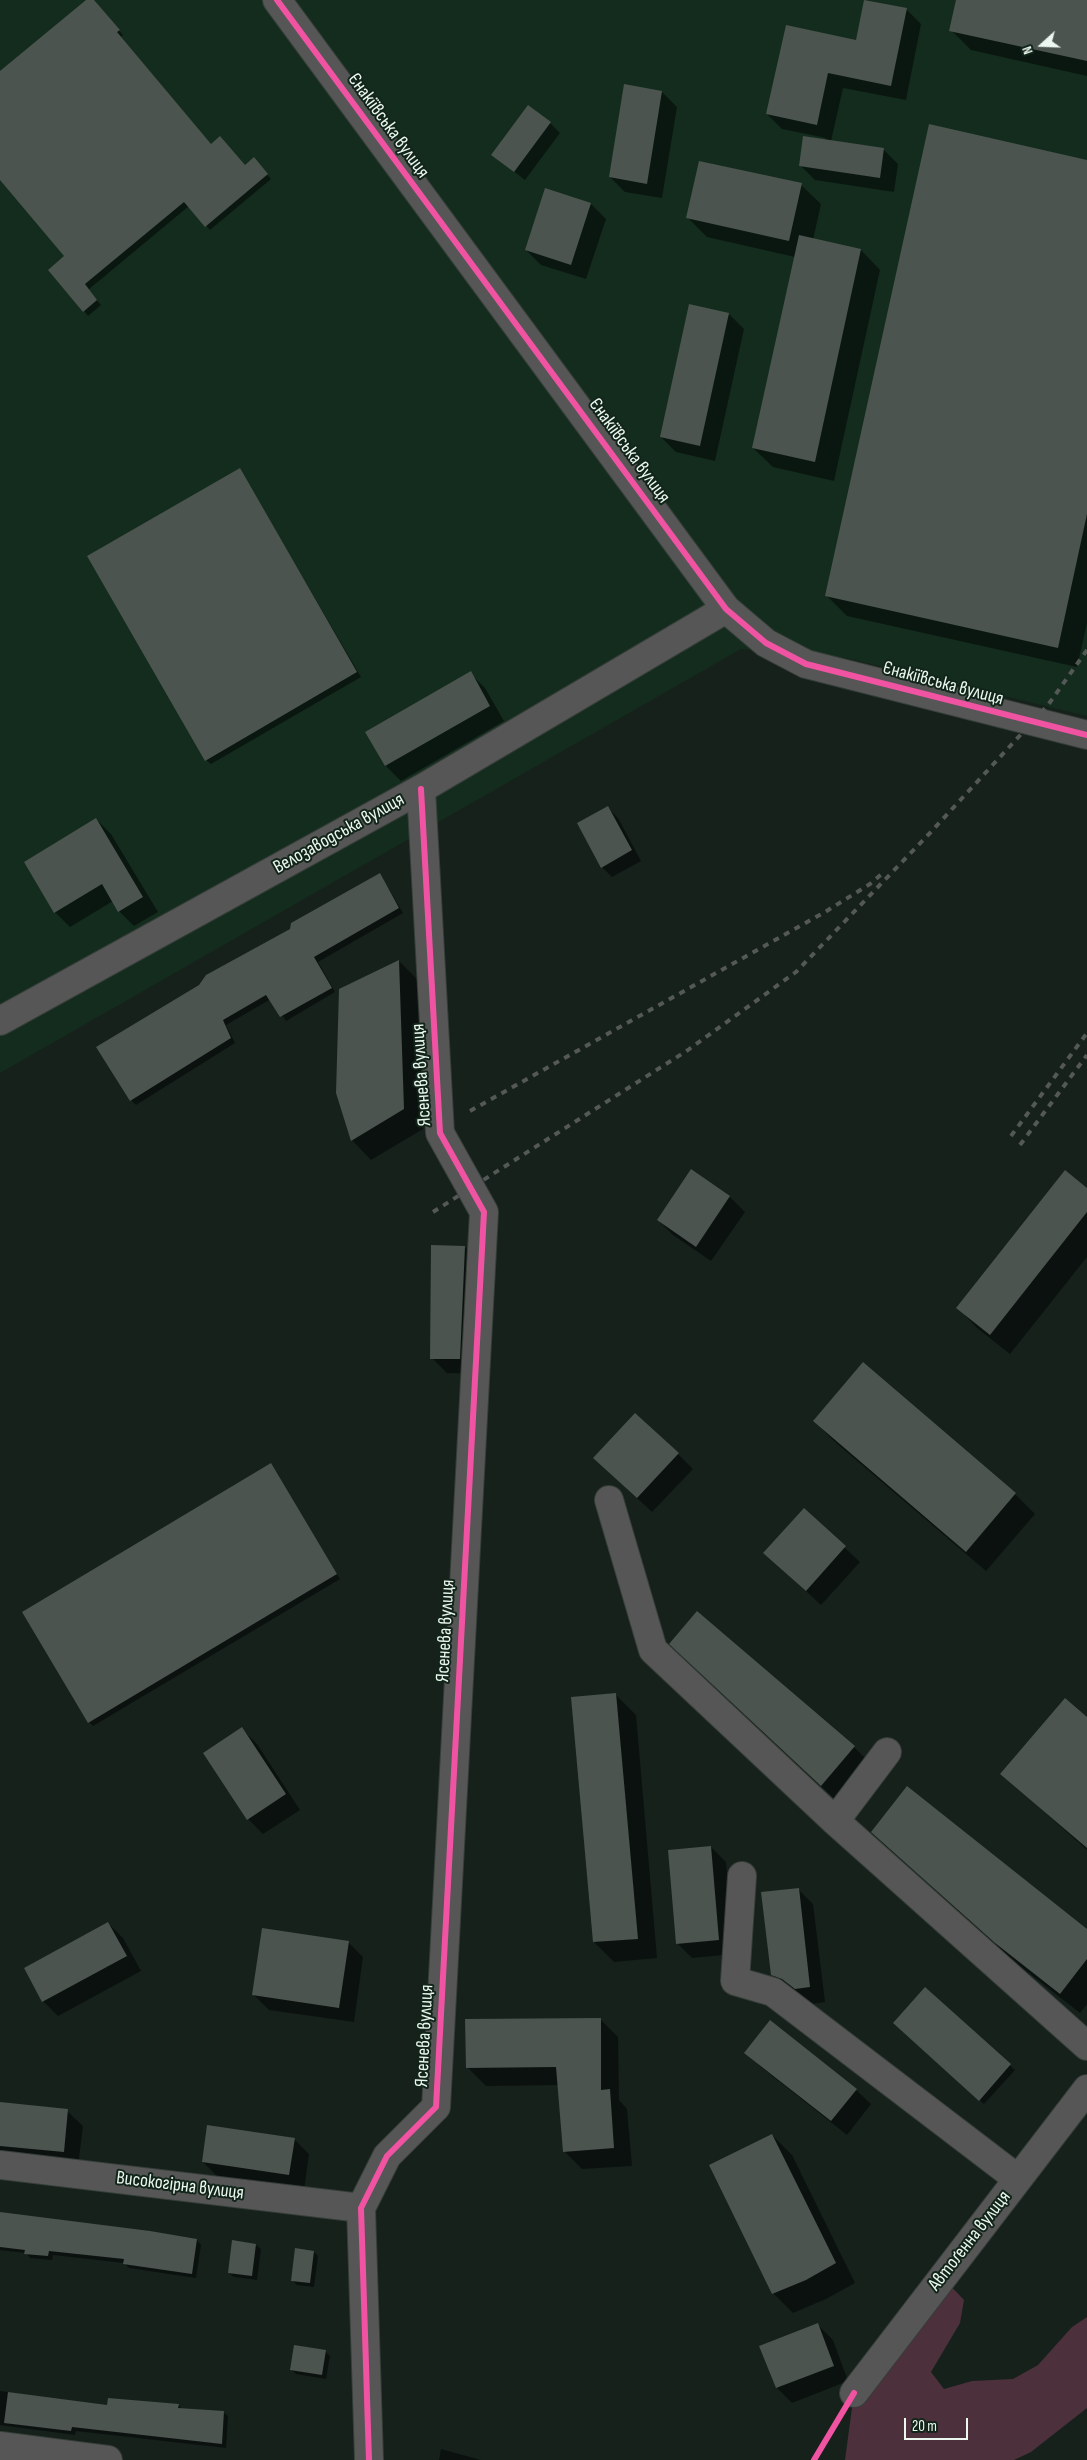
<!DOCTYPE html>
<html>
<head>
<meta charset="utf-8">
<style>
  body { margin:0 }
  #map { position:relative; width:1087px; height:2460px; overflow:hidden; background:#16211b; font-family:"Sofia Sans Condensed",sans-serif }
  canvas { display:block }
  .north { position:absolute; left:1017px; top:20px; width:50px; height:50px; -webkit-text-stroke:4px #12251a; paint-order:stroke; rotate:250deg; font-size:14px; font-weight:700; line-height:20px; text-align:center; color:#ebf7ef }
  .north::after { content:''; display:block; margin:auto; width:18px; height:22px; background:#ebf7ef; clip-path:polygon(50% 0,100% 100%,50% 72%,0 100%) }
  .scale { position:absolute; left:904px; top:2418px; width:64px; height:22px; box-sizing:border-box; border:2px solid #ebf7ef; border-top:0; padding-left:6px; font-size:15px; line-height:18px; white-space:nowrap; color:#ebf7ef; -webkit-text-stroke:4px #12251a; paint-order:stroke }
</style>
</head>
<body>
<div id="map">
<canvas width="1087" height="2460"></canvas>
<div class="north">N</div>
<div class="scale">20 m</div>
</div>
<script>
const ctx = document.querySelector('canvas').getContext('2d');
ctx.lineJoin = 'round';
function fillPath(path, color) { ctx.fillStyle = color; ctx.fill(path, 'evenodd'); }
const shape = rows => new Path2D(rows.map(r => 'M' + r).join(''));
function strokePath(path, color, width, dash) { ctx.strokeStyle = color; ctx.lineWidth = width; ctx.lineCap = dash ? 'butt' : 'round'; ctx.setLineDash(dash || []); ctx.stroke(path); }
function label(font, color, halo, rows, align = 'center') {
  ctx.font = font + ' "Sofia Sans Condensed",sans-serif'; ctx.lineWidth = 4; ctx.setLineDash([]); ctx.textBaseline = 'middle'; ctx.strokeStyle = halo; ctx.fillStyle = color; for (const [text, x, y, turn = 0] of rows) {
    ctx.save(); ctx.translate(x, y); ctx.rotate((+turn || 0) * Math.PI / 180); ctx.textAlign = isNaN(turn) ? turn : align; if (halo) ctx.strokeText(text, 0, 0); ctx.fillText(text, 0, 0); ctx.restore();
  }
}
fillPath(shape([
  [0,0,1087,0,1087,716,846,658,741,649,0,1073]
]), '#142c1e');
fillPath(shape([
  [948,2283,964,2300,960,2323,931,2372,944,2389,972,2381,1013,2379,1038,2365,1072,2327,1087,2317,1087,2408,1031,2452,1014,2460,845,2460,854,2393]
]), '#4c303c');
fillPath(shape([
  [88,0,93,0,123,35,121,37,211,145,245,166,258,164,271,179,210,230,189,206,88,290,101,305,88,316,84,311,66,257,0,178,0,73],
  [957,0,1087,0,1087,76,971,50,951,30],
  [906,9,921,24,906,100,843,88,831,141,883,149,898,164,894,192,815,180,800,165,826,138,782,129,767,114,857,42],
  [662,92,677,107,662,198,625,192,610,177],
  [550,123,560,133,525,180,493,155],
  [1087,161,1087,623,1077,667,847,616,827,596],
  [801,185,821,204,813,240,861,250,880,270,834,481,773,467,753,448,795,257,707,237,687,217],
  [591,204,606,219,586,279,541,265,526,250],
  [729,314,744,329,715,461,676,452,661,437],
  [239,469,361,677,211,764,206,760],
  [470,673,485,688,504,721,401,781,386,766,367,732],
  [608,808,618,818,641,861,612,877,602,867],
  [96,819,111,834,158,912,134,926,119,911,113,901,70,927,55,912],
  [380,874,403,913,318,962,335,992,286,1021,271,999,226,1025,235,1043,136,1105,131,1100,292,929],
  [399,961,419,981,423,1129,371,1160,352,1140,340,989],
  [692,1171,730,1197,745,1212,711,1261,673,1235,658,1220],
  [1087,1189,1087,1257,1010,1354,977,1328,958,1308],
  [465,1247,480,1262,475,1374,447,1373,432,1358],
  [814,1421,1015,1494,1035,1514,986,1571,834,1441],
  [678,1454,693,1469,652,1512,610,1473],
  [271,1465,340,1579,93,1726,89,1722],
  [804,1510,860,1562,821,1605,780,1567],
  [697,1613,854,1747,874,1767,841,1805,691,1664],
  [616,1695,636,1715,657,1958,614,1962,594,1942],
  [1087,1719,1087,1850,1002,1774],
  [242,1729,257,1744,300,1810,263,1834,248,1819],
  [872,1832,1087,1931,1087,2004,1080,2013,1016,1963],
  [711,1847,726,1862,734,1954,692,1958,677,1943],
  [798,1889,813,1904,825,2002,811,2004,799,1994,787,1990,772,1974],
  [108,1923,123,1938,141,1971,58,2016,43,2001],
  [348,1942,363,1957,354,2022,269,2010,254,1995],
  [925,1989,1015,2070,984,2104,899,2028],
  [600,2019,618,2037,619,2100,627,2109,632,2166,582,2169,564,2151,559,2085,486,2086,467,2067],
  [746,2052,856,2090,871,2104,847,2135,761,2067],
  [0,2104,67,2111,83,2126,78,2167,0,2159],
  [772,2135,792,2155,855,2283,826,2299,793,2313,773,2293],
  [294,2139,309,2154,304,2190,218,2177,203,2162],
  [0,2214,197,2240,201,2245,196,2278,129,2268,124,2263,53,2255,52,2260,30,2258,26,2253,0,2250],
  [256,2245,261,2249,257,2280,234,2277,229,2273],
  [314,2252,318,2256,314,2287,297,2285,292,2280],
  [818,2325,833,2340,848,2381,792,2403,777,2388],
  [325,2351,330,2356,326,2379,296,2374,292,2370],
  [0,2391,108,2406,178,2405,182,2409,223,2412,228,2416,226,2448,76,2431,75,2435,0,2425],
  [441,2449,481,2460,439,2460]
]), '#0007');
fillPath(shape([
  [86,0,94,0,120,30,117,32,211,144,220,136,245,165,254,157,268,174,205,227,184,202,85,284,97,300,83,312,48,270,64,256,0,180,0,71],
  [864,0,907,8,891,86,828,73,817,125,766,114,786,25,856,40],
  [956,0,1087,0,1087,61,949,31],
  [624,84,662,91,647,184,609,177],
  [528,105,551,122,514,172,491,155],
  [929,124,1087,160,1087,514,1058,648,825,596],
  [803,136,884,148,880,178,799,166],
  [699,161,802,183,789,241,686,218],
  [545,188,591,203,571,265,525,250],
  [799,235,861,249,815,462,752,448],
  [689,304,729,313,700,446,660,437],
  [240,468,357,672,205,761,87,556],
  [471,671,490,706,385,766,365,732],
  [608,806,632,850,601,868,577,823],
  [96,818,143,897,118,912,102,884,54,913,24,862],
  [380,873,399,908,314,957,332,988,280,1017,266,995,223,1020,231,1038,130,1101,96,1047,199,985,206,975,290,929,291,923],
  [399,960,404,1109,351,1141,336,1093,339,989],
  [691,1169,730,1196,696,1247,657,1220],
  [1065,1170,1087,1188,1087,1212,990,1335,956,1308],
  [431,1245,465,1246,460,1359,430,1359],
  [863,1362,1016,1493,966,1552,813,1421],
  [635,1413,679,1453,637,1498,593,1458],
  [271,1463,337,1574,88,1723,22,1612],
  [804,1508,846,1546,806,1591,763,1553],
  [697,1611,855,1746,821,1786,669,1644],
  [616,1693,638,1939,593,1942,571,1697],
  [1065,1698,1087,1717,1087,1848,1000,1774],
  [242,1727,286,1794,247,1820,203,1753],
  [907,1786,1087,1929,1087,1959,1060,1994,995,1943,871,1832],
  [711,1846,719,1940,676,1944,668,1850],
  [799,1888,810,1987,795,1989,782,1979,771,1975,761,1892],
  [108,1922,127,1956,42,2002,24,1968],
  [262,1928,349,1941,339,2008,252,1995],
  [925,1987,1011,2064,979,2101,893,2023],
  [601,2018,601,2090,610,2089,614,2148,563,2152,556,2067,466,2068,465,2019],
  [770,2020,857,2089,831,2121,744,2053],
  [0,2102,68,2109,64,2152,0,2146],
  [207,2125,295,2138,289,2175,202,2162],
  [772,2134,836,2263,806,2280,772,2294,709,2165],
  [0,2212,150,2231,197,2239,192,2274,123,2264,124,2259,49,2251,48,2256,24,2254,25,2250,0,2247],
  [232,2240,256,2244,252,2276,228,2273],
  [295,2248,314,2251,310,2283,291,2281],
  [818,2323,834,2366,776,2388,759,2346],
  [294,2345,326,2350,322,2375,290,2370],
  [8,2392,107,2405,108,2398,179,2404,178,2408,224,2411,222,2444,72,2427,71,2431,4,2423]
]), '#4b544f');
const minor = shape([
  [277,0,726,609,766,643,806,664,1087,735],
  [0,1021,421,789,726,609],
  [609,1500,653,1650,835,1821],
  [887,1752,835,1821,1087,2046],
  [742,1876,735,1981,773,1992,1018,2179],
  [0,2165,361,2208],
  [854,2393,1087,2089],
  [0,2446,108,2460],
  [369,2460,361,2208,387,2156,436,2107,484,1212,440,1133,421,789]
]);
strokePath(minor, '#353e39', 30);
strokePath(minor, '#575656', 28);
strokePath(shape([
  [470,1111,825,912,870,884,884,872],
  [1011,1136,1087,1033],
  [1020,1145,1087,1055],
  [433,1212,688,1050,796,972,929,834,1048,705,1087,650]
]), '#545856', 4, [6, 6]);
strokePath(shape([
  [277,0,726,609,766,643,806,664,1087,735],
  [369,2460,361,2208,387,2156,436,2107,484,1212,440,1133,421,789],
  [814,2460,854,2393]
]), '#f153a3', 6);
label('19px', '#ebf7ef', '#12251a', [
  ["Єнакіївська вулиця",388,126,54],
  ["Єнакіївська вулиця",629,451,54],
  ["Єнакіївська вулиця",943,684,15],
  ["Велозаводська вулиця",339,834,-29],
  ["Ясенева вулиця",422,1075,-94],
  ["Ясенева вулиця",446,1631,-87],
  ["Ясенева вулиця",425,2036,-87],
  ["Високогірна вулиця",180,2186,7],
  ["Автоґенна вулиця",970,2241,-52]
]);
</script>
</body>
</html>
